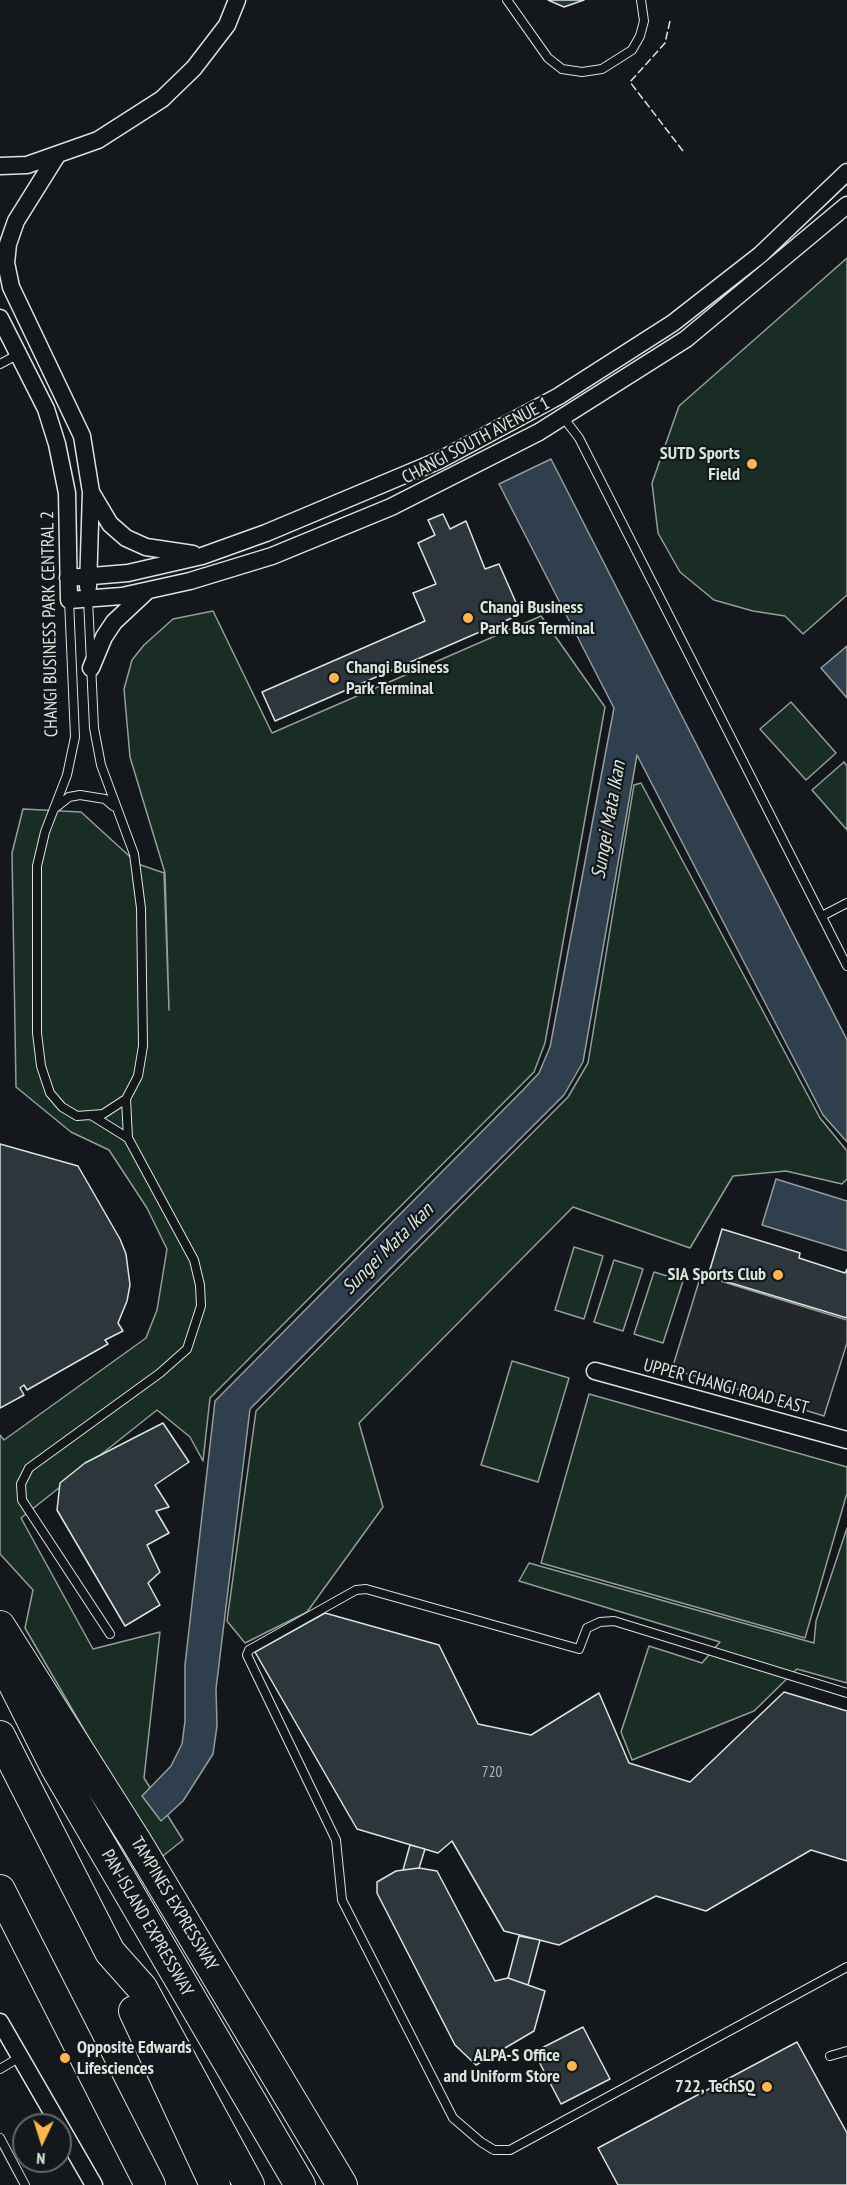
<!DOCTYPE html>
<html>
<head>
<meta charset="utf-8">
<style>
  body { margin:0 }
  #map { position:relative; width:847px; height:2185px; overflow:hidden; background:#14181c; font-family:"PT Sans Narrow",sans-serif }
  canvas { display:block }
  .north { position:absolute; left:12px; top:2113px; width:60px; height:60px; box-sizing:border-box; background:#14181c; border:2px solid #626a69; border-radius:50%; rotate:184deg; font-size:16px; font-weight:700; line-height:24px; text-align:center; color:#d8e6dc }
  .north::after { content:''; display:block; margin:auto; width:21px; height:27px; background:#ffb74d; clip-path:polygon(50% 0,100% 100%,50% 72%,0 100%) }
</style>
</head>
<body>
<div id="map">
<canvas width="847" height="2185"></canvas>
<div class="north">N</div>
</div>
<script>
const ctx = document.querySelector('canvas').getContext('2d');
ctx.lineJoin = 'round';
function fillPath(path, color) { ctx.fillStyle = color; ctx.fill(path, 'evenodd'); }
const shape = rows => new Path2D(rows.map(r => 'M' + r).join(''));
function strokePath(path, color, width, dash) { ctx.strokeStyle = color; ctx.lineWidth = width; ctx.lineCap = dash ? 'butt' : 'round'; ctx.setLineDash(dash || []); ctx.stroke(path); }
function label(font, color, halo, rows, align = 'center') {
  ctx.font = font + ' "PT Sans Narrow",sans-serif'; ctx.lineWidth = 4.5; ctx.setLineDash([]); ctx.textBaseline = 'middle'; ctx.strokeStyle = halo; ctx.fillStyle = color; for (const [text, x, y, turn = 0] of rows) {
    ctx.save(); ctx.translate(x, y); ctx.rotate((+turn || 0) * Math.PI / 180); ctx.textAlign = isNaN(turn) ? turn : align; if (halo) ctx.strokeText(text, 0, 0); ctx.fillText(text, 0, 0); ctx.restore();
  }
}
const green = shape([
  [847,258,847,595,803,634,785,616,753,611,714,600,680,572,658,533,652,483,679,406,847,258],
  [213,611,272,733,541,616,605,707,545,1043,534,1072,210,1398,203,1461,190,1437,157,1410,21,1518,93,1649,160,1632,144,1778,183,1840,159,1859,25,1628,33,1590,0,1554,0,1435,4,1440,146,1338,157,1310,167,1249,147,1208,109,1150,71,1132,16,1087,12,853,23,809,81,812,138,864,164,873,169,1010,165,873,130,757,124,689,132,660,144,645,173,619,213,611],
  [791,702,836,753,806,780,760,729,791,702],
  [844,762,847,766,847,830,812,790,844,762],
  [641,783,820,1118,847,1151,847,1179,842,1184,786,1171,733,1176,690,1248,573,1207,359,1423,383,1507,307,1612,245,1643,227,1621,256,1411,568,1097,588,1063,634,785,641,783],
  [574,1247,603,1256,584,1319,555,1310,574,1247],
  [614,1260,643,1269,623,1331,594,1322,614,1260],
  [654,1272,683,1281,663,1343,634,1334,654,1272],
  [512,1361,569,1378,538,1482,481,1465,512,1361],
  [589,1394,847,1467,847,1493,805,1638,541,1563,589,1394],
  [847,1528,847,1683,797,1669,754,1711,632,1760,621,1732,649,1646,702,1663,720,1642,519,1581,529,1563,814,1643,816,1621,847,1528]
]);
fillPath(green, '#1a2d24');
strokePath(green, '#939e99', 1.5);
const parking = shape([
  [701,1275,847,1320,847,1343,824,1416,672,1369,701,1275]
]);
fillPath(parking, '#24282b');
strokePath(parking, '#939e99', 1.5);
const water = shape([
  [551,459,847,1040,847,1142,823,1115,637,755,583,1062,564,1095,250,1409,216,1689,217,1726,213,1754,183,1801,161,1821,142,1796,171,1766,182,1744,185,1721,185,1665,215,1401,523,1090,539,1073,550,1047,614,708,499,484,551,459],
  [847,646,847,698,821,668,847,646],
  [776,1179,847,1201,847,1251,762,1225,776,1179]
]);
fillPath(water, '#2f3f4d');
strokePath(water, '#939e99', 1.5);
const building = shape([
  [548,0,584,0,564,7,548,0],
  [443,514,450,529,466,521,485,569,499,564,521,614,275,721,262,692,425,621,413,593,436,584,418,543,435,535,428,520,443,514],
  [0,1144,78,1166,120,1239,126,1254,130,1285,127,1301,118,1323,123,1331,105,1340,108,1344,27,1390,24,1385,20,1388,24,1395,0,1408,0,1144],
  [722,1229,800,1253,799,1258,845,1273,847,1269,847,1318,708,1276,722,1229],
  [163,1423,189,1462,155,1485,169,1507,156,1511,169,1533,147,1545,160,1572,148,1583,160,1605,125,1626,57,1510,60,1483,85,1463,163,1423],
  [325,1613,439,1645,478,1724,531,1735,599,1693,629,1763,690,1782,784,1692,847,1711,847,1861,811,1850,706,1911,656,1896,559,1945,504,1931,452,1841,438,1853,357,1829,255,1652,325,1613],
  [410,1845,425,1849,419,1868,403,1870,410,1845],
  [419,1868,437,1871,495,1981,508,1978,545,1991,534,2031,476,2065,455,2045,377,1893,377,1882,396,1871,419,1868],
  [519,1936,540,1940,528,1985,508,1978,519,1936],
  [583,2027,610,2079,561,2104,534,2052,583,2027],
  [797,2042,847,2133,847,2185,618,2185,598,2148,797,2042]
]);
fillPath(building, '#2c363c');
strokePath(building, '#d8e6dc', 1.5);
const service = shape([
  [507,0,548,58,562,69,582,72,602,69,632,50,640,36,644,21,641,0],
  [0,364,19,354],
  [563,417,579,438,847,966],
  [88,599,94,728,101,765,134,854,141,908,143,1046,138,1076,126,1099,128,1138,194,1260,200,1285,201,1306,187,1349,160,1373,29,1468,21,1484,22,1500,110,1634],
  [69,600,75,737,67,775,45,832,37,866,37,1033,41,1066,50,1093,62,1107,77,1116,103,1114,126,1099],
  [55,808,69,797,80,795,105,799,113,806],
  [822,916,847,903],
  [91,1115,128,1138],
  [847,1693,614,1621,600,1622,587,1628,579,1649,366,1589,356,1590,249,1650,247,1655,336,1840,342,1900,453,2118,481,2142,494,2150,510,2150,847,1967],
  [830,2056,847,2051],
  [0,2069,20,2057],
  [0,2138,25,2185]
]);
const minor = shape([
  [56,157,16,221,8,244,6,263,11,287,82,436,91,492,88,587],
  [0,166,27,165,98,140,162,99,194,68,227,25,237,0],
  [0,318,46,409,57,444,67,493,69,600,122,596,190,581,272,556,391,507,539,432,686,339,847,205],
  [91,492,110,524,126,538,146,547,193,554],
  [68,578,128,573,202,556,266,533,440,460,559,396,673,323,760,255,847,172],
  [91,668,104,637,114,622,146,592],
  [595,1371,847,1440],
  [0,2022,94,2185]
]);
const motorway = shape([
  [0,1626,136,1841,342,2185],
  [0,1657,56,1768,300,2185],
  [0,1736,110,1952,142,1988,249,2185],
  [0,1890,150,2185],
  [134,2011,215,2185]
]);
strokePath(service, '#d8e6dc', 10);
strokePath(minor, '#d8e6dc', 19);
strokePath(motorway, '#d8e6dc', 32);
strokePath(service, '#14181c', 8);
strokePath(minor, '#14181c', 16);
strokePath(motorway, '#14181c', 30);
strokePath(shape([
  [670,21,665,43,630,82,683,151]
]), '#d8e6dc', 1.5, [8, 3]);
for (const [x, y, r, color] of [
  [752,464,6,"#ffb74d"],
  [468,618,6,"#ffb74d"],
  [334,678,6,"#ffb74d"],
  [778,1275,6,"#ffb74d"],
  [65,2058,6,"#ffb74d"],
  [572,2066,6,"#ffb74d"],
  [767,2087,6,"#ffb74d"]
]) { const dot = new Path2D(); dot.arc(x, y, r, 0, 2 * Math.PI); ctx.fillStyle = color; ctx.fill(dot); strokePath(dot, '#14181c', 2); }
label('15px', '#adbab4', null, [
  ["720",492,1773]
]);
label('18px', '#d8e6dc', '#14181c', [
  ["CHANGI SOUTH AVENUE 1",476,441,-28],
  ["CHANGI BUSINESS PARK CENTRAL 2",50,624,-91],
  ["UPPER CHANGI ROAD EAST",726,1387,15],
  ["TAMPINES EXPRESSWAY",174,1904,59],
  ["PAN-ISLAND EXPRESSWAY",147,1923,60]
]);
label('bold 18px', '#d8e6dc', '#14181c', [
  ["SUTD Sports",740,454],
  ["Field",740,475],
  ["Changi Business",480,608,"left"],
  ["Park Bus Terminal",480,629,"left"],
  ["Changi Business",346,668,"left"],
  ["Park Terminal",346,689,"left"],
  ["SIA Sports Club",766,1275],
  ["Opposite Edwards",77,2048,"left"],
  ["Lifesciences",77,2069,"left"],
  ["ALPA-S Office",560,2056],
  ["and Uniform Store",560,2077],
  ["722, TechSQ",755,2087]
], 'right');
label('italic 20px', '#d8e6dc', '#14181c', [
  ["Sungei Mata Ikan",609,820,-80],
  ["Sungei Mata Ikan",388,1249,-45]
]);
</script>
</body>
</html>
